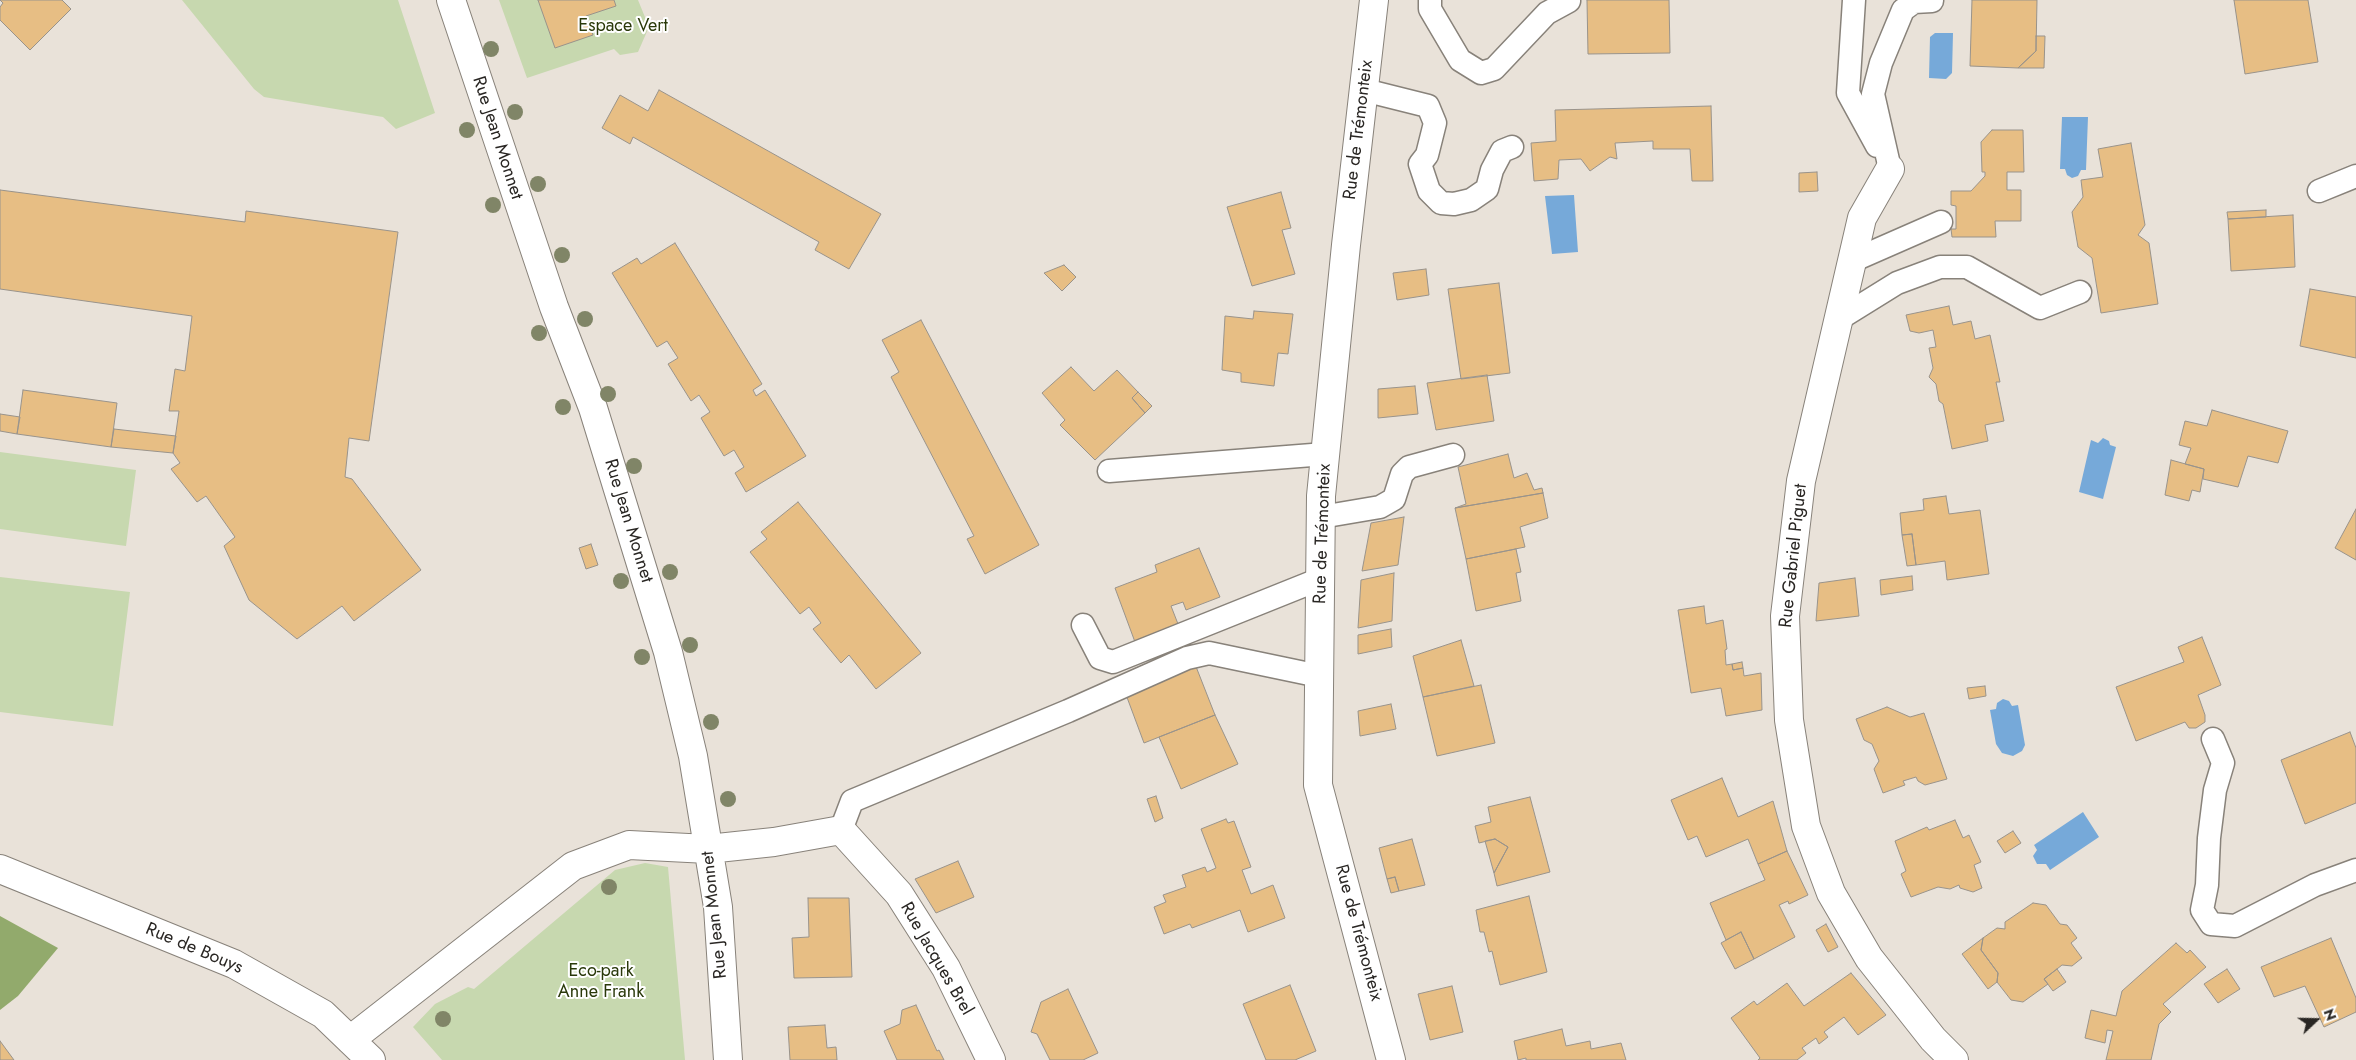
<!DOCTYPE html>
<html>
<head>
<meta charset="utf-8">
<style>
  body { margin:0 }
  #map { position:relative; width:2356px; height:1060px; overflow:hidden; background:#e9e2d9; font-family:Jost,sans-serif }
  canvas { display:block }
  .north { position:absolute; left:2291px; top:995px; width:50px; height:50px; -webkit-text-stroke:4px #fff; paint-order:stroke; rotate:69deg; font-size:14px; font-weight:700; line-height:20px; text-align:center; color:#292623 }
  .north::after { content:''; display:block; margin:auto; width:18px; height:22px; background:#292623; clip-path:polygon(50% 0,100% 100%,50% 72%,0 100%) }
</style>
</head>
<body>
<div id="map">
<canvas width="2356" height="1060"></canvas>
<div class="north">N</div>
</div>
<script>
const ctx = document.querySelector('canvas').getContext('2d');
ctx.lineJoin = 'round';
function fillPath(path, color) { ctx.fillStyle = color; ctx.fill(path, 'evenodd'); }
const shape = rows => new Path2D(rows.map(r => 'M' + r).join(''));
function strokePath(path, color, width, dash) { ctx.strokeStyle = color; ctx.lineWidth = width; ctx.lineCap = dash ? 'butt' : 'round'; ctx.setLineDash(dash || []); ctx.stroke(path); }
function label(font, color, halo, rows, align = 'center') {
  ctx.font = font + ' Jost,sans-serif'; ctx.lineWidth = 4; ctx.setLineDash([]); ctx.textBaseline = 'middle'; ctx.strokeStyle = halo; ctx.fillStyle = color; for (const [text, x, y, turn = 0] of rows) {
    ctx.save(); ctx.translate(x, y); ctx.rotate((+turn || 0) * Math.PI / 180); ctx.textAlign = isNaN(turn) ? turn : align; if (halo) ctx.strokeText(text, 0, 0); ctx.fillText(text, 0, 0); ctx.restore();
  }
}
fillPath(shape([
  [182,0,398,0,435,113,396,129,383,117,264,97,254,89],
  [499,0,638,0,649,27,638,52,620,55,614,49,527,78],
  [0,452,136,470,126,546,0,529],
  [0,577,130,592,113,726,0,712],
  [645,863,668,867,685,1060,442,1060,413,1027,435,1004,468,987,474,989,615,870]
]), '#c7d8af');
fillPath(shape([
  [0,916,58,948,18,996,0,1010]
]), '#92aa6c');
fillPath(shape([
  [1935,33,1953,33,1952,73,1946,79,1929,78,1930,37],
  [2062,117,2088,117,2086,170,2081,170,2078,176,2072,178,2067,175,2065,169,2060,169],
  [1574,195,1578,252,1552,254,1545,196],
  [2103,438,2109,441,2110,445,2116,447,2103,499,2079,492,2091,440,2098,443],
  [2003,699,2009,701,2012,706,2018,705,2025,745,2022,751,2013,756,2002,753,1996,744,1990,710,1996,709,1997,703],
  [2083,812,2099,837,2050,870,2046,864,2037,864,2033,856,2037,850,2034,845]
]), '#76a9d9');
const building = shape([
  [0,0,62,0,71,9,30,50,0,20,0,7,3,3,0,0],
  [538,0,614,0,616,6,586,16,593,35,555,48,538,0],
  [1587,0,1669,0,1670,53,1588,54,1587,0],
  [1972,0,2037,0,2036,51,2018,68,1970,66,1972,0],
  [2234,0,2308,0,2318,62,2245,74,2234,0],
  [2036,36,2045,36,2044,68,2018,68,2036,51,2036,36],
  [659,90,881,214,849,269,815,250,819,242,633,137,630,144,602,128,620,95,648,111,659,90],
  [1711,106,1713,181,1692,181,1690,149,1653,149,1653,141,1615,143,1617,159,1610,157,1590,171,1581,159,1559,160,1558,179,1534,181,1531,143,1556,141,1555,110,1711,106],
  [1992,130,2023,130,2024,172,2007,172,2007,190,2021,190,2021,221,1995,221,1996,237,1952,237,1951,229,1956,229,1956,206,1951,205,1951,191,1971,191,1985,176,1985,172,1982,172,1981,142,1992,130],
  [2131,143,2145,225,2138,235,2149,243,2158,304,2101,313,2092,258,2078,247,2072,212,2083,197,2081,180,2103,177,2098,149,2131,143],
  [1817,172,1818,191,1799,192,1799,173,1817,172],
  [0,190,245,222,246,211,398,232,369,441,349,438,345,477,352,479,421,570,354,621,342,606,297,639,249,600,224,546,235,537,206,496,197,502,171,469,180,463,173,453,179,411,169,411,175,369,185,371,192,316,0,289,0,190],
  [1281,192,1291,228,1282,230,1295,274,1252,286,1227,207,1281,192],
  [2266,210,2266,217,2228,219,2227,212,2266,210],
  [2293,215,2295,267,2231,271,2228,219,2293,215],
  [675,243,762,384,753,390,756,396,765,390,806,456,746,492,735,473,744,467,734,450,724,456,701,418,710,412,699,395,691,401,668,364,678,358,667,341,657,347,612,273,637,258,641,264,675,243],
  [1064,265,1076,277,1062,291,1044,273,1064,265],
  [1426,269,1429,295,1397,300,1393,273,1426,269],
  [1499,283,1510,373,1461,379,1448,289,1499,283],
  [2310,289,2356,297,2356,358,2300,346,2310,289],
  [1949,306,1953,325,1971,321,1975,339,1990,335,2000,382,1996,382,2004,421,1985,425,1988,441,1952,449,1943,404,1939,401,1936,384,1929,377,1933,368,1929,348,1936,347,1933,330,1919,333,1910,331,1906,315,1949,306],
  [1254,311,1293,314,1288,354,1278,353,1274,386,1241,382,1241,373,1222,370,1225,316,1253,319,1254,311],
  [921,320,1039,545,985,574,967,539,974,536,891,377,899,372,882,340,921,320],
  [1071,367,1094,391,1117,370,1138,392,1132,398,1145,413,1095,460,1060,425,1065,420,1042,393,1071,367],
  [1487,375,1494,421,1436,430,1427,383,1487,375],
  [1415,386,1418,414,1378,418,1378,389,1415,386],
  [23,390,117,403,111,447,17,434,23,390],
  [1138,392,1152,406,1145,413,1132,398,1138,392],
  [2212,410,2288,431,2278,463,2248,456,2238,487,2203,479,2204,469,2185,464,2191,448,2179,445,2185,421,2207,426,2212,410],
  [0,414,20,417,17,434,0,431,0,414],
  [114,429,176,436,173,453,111,447,114,429],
  [1508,454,1514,478,1527,473,1534,490,1542,488,1543,493,1455,508,1466,504,1458,467,1508,454],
  [2171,460,2204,469,2200,492,2192,490,2189,501,2165,495,2171,460],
  [1543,493,1548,518,1520,527,1525,547,1466,559,1455,508,1543,493],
  [1946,496,1949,514,1980,510,1989,574,1947,580,1945,561,1916,565,1912,534,1902,535,1900,513,1924,510,1923,499,1946,496],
  [798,502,921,653,876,689,849,655,841,663,813,629,821,623,809,607,800,614,750,552,767,539,761,532,798,502],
  [2356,509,2356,560,2335,548,2356,509],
  [1404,517,1398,565,1362,571,1371,523,1404,517],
  [1912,534,1916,565,1907,566,1902,535,1912,534],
  [591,544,598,565,586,569,579,548,591,544],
  [1199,548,1220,597,1186,610,1183,602,1171,606,1178,624,1135,642,1115,588,1157,572,1155,565,1199,548],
  [1516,549,1521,572,1516,573,1521,601,1476,611,1466,559,1516,549],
  [1394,573,1392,621,1358,628,1361,580,1394,573],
  [1912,576,1913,590,1881,595,1880,580,1912,576],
  [1855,578,1859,616,1816,621,1819,583,1855,578],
  [1704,606,1706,624,1723,620,1727,649,1725,650,1726,665,1732,664,1733,670,1743,668,1744,676,1761,673,1762,710,1726,716,1721,688,1691,693,1678,610,1704,606],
  [1391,629,1392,647,1358,654,1358,635,1391,629],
  [2202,637,2221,685,2198,695,2205,715,2205,722,2196,728,2189,728,2185,722,2136,741,2116,687,2184,662,2178,647,2202,637],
  [1461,640,1474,686,1423,697,1413,656,1461,640],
  [1742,662,1743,668,1733,670,1732,664,1742,662],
  [1195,664,1215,715,1144,743,1125,692,1195,664],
  [1481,685,1495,743,1437,756,1423,697,1481,685],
  [1985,686,1986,696,1969,699,1967,688,1985,686],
  [1391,704,1396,729,1360,736,1358,711,1391,704],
  [1887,707,1910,717,1924,713,1947,779,1925,785,1918,781,1916,777,1903,781,1905,785,1883,793,1874,769,1879,761,1872,744,1864,740,1856,719,1887,707],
  [1215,715,1238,764,1181,789,1159,737,1215,715],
  [2350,732,2356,748,2356,803,2305,824,2281,760,2350,732],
  [1722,778,1738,817,1773,801,1787,851,1758,864,1748,839,1706,857,1697,836,1688,840,1671,800,1722,778],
  [1156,796,1163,818,1155,822,1147,799,1156,796],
  [1530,797,1550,872,1497,886,1494,873,1508,847,1495,839,1479,843,1475,826,1491,822,1488,807,1530,797],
  [1226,819,1228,823,1234,821,1251,867,1242,870,1251,894,1273,885,1285,918,1248,932,1240,910,1192,928,1190,924,1164,934,1154,907,1166,902,1163,895,1186,887,1182,875,1205,867,1207,872,1216,868,1201,829,1226,819],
  [1955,820,1963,838,1969,835,1981,862,1974,865,1982,888,1973,892,1960,888,1959,885,1950,889,1938,887,1911,897,1901,874,1906,871,1895,841,1927,827,1929,830,1955,820],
  [2013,831,2021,843,2005,853,1997,841,2013,831],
  [1412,839,1425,885,1399,891,1395,877,1387,879,1379,848,1412,839],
  [1495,839,1508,847,1494,873,1485,841,1495,839],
  [1787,851,1808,895,1789,904,1788,901,1779,905,1795,937,1754,959,1741,932,1726,940,1710,903,1765,880,1758,864,1787,851],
  [958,861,974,897,936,913,915,879,958,861],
  [1395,877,1399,891,1391,893,1387,879,1395,877],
  [1529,896,1547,972,1500,985,1492,951,1489,952,1484,932,1480,932,1476,910,1529,896],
  [808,898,849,898,852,977,794,978,792,938,809,937,808,898],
  [2033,903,2046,905,2060,924,2067,925,2077,938,2071,943,2082,958,2072,966,2062,965,2057,969,2044,979,2048,984,2023,1002,2011,1000,1997,982,1998,973,1981,950,1983,938,1997,928,2005,929,2005,922,2033,903],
  [1826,924,1838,947,1828,952,1816,930,1826,924],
  [1741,932,1754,959,1735,969,1721,943,1741,932],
  [1983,938,1981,950,1998,973,1997,982,1988,989,1962,954,1983,938],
  [2331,938,2356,998,2356,1012,2324,1027,2305,986,2274,997,2261,967,2331,938],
  [2176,943,2187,953,2190,950,2206,967,2163,1004,2171,1012,2159,1024,2151,1060,2106,1060,2113,1031,2107,1030,2105,1043,2085,1038,2091,1010,2116,1016,2122,991,2176,943],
  [2057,969,2066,982,2053,991,2044,979,2057,969],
  [2227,969,2240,989,2218,1003,2204,984,2227,969],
  [1851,973,1886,1015,1858,1035,1844,1017,1824,1032,1828,1037,1819,1044,1816,1038,1802,1048,1806,1053,1797,1060,1758,1060,1760,1058,1731,1018,1754,1001,1757,1005,1787,983,1804,1006,1851,973],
  [1290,985,1316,1051,1295,1060,1266,1060,1243,1004,1290,985],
  [1452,986,1463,1032,1430,1040,1418,994,1452,986],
  [1068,989,1098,1053,1083,1060,1050,1060,1037,1034,1031,1032,1041,1002,1068,989],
  [916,1005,937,1051,939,1050,944,1060,897,1060,884,1031,900,1024,902,1010,916,1005],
  [825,1025,827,1048,836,1047,837,1060,790,1060,788,1027,825,1025],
  [1562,1029,1566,1046,1590,1041,1591,1049,1621,1043,1626,1060,1526,1060,1526,1058,1518,1060,1514,1041,1562,1029],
  [0,1041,14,1060,0,1060,0,1041]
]);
fillPath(building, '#e7be84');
strokePath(building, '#99938b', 1);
const service = shape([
  [1430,0,1430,9,1460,60,1481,73,1494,69,1547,13,1569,1],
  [1854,0,1848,93,1877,146],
  [1364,90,1428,106,1435,123,1427,155,1420,164,1429,191,1441,203,1454,204,1471,200,1487,189,1492,170,1502,151,1512,147],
  [1890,169,1873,94,1881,63,1903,10,1914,2,1932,1],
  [2319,191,2356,176],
  [1852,261,1941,222],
  [1839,319,1897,283,1940,267,1967,267,2040,308,2080,292],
  [1109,471,1325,454],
  [1321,517,1380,507,1394,499,1402,474,1409,467,1453,455],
  [1083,625,1100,658,1113,662,1320,579],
  [2213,739,2223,763,2215,790,2209,838,2207,885,2202,910,2211,924,2235,926,2315,885,2356,870],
  [841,830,852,801,1068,711,1187,658,1209,653,1319,676]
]);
const minor = shape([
  [451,0,554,307,593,408,668,652,693,756,718,907,728,1060],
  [1374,0,1346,245,1321,496,1318,785,1391,1060],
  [1890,169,1862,218,1801,481,1785,616,1789,720,1806,826,1831,893,1869,958,1933,1039,1954,1060],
  [0,869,234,964,323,1014,371,1060],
  [350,1040,573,866,629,845,708,849,774,842,841,830,899,894,946,968,991,1060]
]);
strokePath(service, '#88827a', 25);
strokePath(minor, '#88827a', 30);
strokePath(service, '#fff', 22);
strokePath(minor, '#fff', 28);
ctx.fillStyle = '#808567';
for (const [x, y] of [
  [491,49],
  [515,112],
  [467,130],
  [538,184],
  [493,205],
  [562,255],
  [585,319],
  [539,333],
  [608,394],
  [563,407],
  [634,466],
  [670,572],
  [621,581],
  [690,645],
  [642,657],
  [711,722],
  [728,799],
  [609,887],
  [443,1019]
]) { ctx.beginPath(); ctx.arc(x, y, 8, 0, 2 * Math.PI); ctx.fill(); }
label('18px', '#2a390a', '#fff', [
  ["Espace Vert",623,27],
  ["Eco-park",601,972],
  ["Anne Frank",601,993]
]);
label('18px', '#292623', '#fff', [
  ["Rue de Trémonteix",1359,130,-83],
  ["Rue Jean Monnet",497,138,72],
  ["Rue Jean Monnet",628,521,73],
  ["Rue de Trémonteix",1323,534,-88],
  ["Rue Gabriel Piguet",1794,556,-84],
  ["Rue Jean Monnet",715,915,-96],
  ["Rue de Trémonteix",1358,933,75],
  ["Rue de Bouys",194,949,23],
  ["Rue Jacques Brel",936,959,60]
]);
</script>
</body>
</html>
